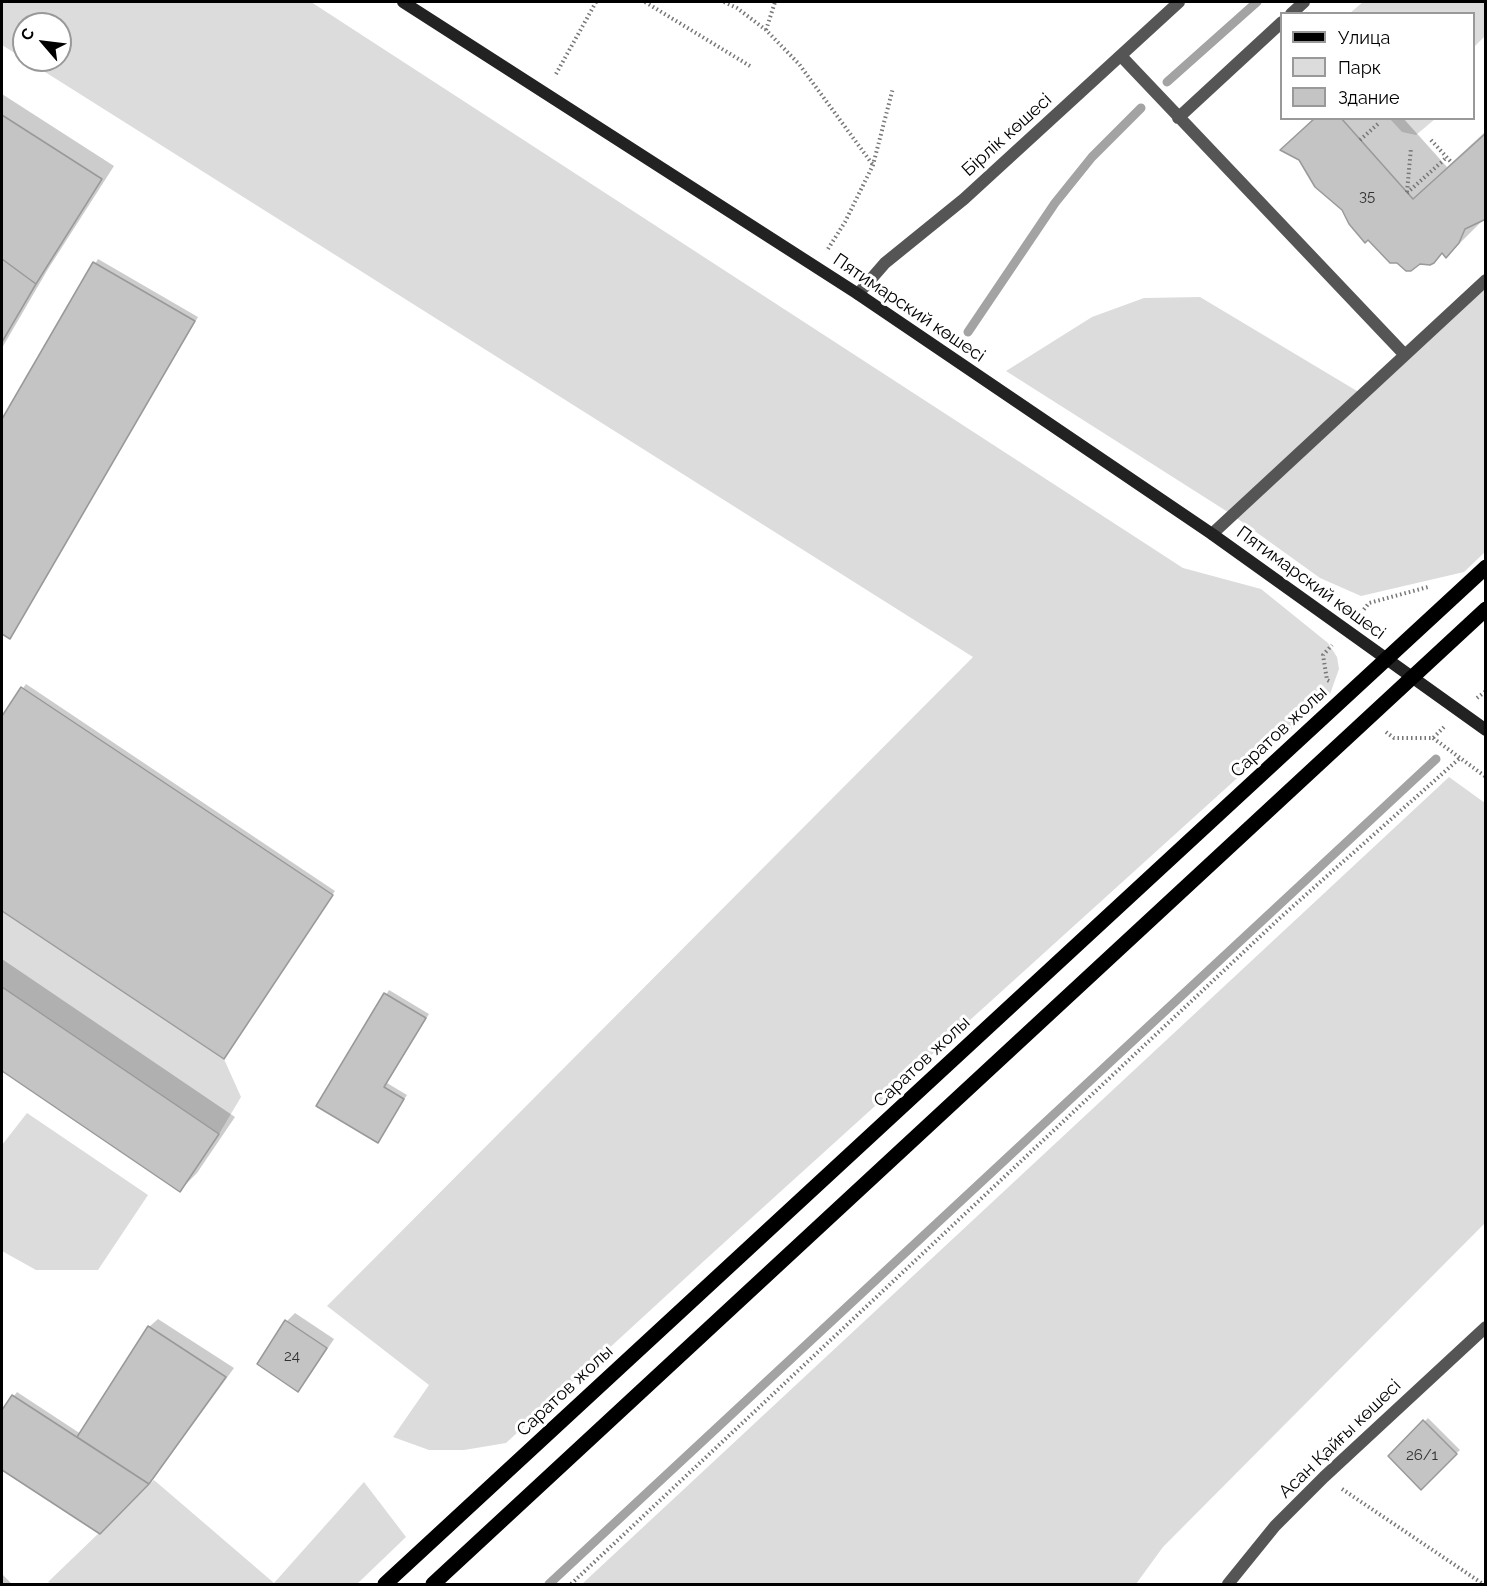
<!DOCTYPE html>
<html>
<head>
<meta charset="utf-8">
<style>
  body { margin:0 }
  #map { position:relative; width:1487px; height:1586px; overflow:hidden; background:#fff; font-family:Raleway,sans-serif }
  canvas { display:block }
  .frame { position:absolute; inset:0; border:3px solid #000; pointer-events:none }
  .legend { position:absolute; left:1280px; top:12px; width:195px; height:108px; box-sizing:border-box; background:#fff; border:2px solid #999; margin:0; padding:8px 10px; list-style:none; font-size:18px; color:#000 }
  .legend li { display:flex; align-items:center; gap:12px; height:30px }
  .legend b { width:30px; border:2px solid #999 }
  .north { position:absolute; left:12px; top:12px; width:60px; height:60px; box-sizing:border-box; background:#fff; border:2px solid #999; border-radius:50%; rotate:298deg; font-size:16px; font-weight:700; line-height:24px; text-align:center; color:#000 }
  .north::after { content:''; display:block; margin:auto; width:21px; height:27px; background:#000; clip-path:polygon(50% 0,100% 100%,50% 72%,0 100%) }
</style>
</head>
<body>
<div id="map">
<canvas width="1487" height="1586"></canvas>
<div class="frame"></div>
<ul class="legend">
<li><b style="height:8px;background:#000"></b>Улица</li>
<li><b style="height:16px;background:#dcdcdc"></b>Парк</li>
<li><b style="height:16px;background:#c4c4c4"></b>Здание</li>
</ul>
<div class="north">С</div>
</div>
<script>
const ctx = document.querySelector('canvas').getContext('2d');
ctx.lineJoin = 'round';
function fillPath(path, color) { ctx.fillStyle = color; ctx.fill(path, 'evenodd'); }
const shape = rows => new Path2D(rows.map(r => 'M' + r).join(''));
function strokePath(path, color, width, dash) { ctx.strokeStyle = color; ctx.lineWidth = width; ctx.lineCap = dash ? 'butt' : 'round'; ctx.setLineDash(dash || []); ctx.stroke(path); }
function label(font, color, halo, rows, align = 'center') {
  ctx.font = font + ' Raleway,sans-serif'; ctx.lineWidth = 6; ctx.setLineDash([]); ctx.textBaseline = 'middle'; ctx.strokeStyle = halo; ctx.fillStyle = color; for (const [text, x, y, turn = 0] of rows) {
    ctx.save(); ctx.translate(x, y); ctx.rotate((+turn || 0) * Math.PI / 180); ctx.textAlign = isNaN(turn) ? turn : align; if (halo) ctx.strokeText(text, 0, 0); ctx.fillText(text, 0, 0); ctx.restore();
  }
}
fillPath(shape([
  [2,2,311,2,1183,568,1261,589,1328,643,1337,657,1339,669,1330,694,705,1260,506,1443,464,1450,429,1450,393,1437,429,1385,327,1306,973,657,26,60,60,60,60,24,24,24,24,59,2,45],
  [1363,2,1485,2,1485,36,1474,47,1474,14,1350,13],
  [1390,119,1435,119,1416,135,1402,132],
  [1485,281,1485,552,1464,572,1361,596,1320,578,1231,514,1006,371,1092,317,1144,298,1200,297,1362,394],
  [1449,777,1485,803,1485,1223,1163,1547,1136,1584,582,1584],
  [2,911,224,1059,241,1097,219,1134,2,987],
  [27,1113,148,1195,98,1270,36,1270,2,1251,2,1145],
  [154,1480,274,1583,364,1482,406,1537,357,1584,52,1584,48,1582]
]), '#dcdcdc');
fillPath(shape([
  [2,94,114,166,48,269,2,348],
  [1314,118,1403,118,1447,167,1486,131,1486,217,1453,250,1443,251,1344,209,1300,159,1282,150],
  [98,259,198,317,10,637,2,632,2,422],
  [26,684,335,891,223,1057,2,909,2,718],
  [2,959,235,1117,197,1173,180,1190,2,1069],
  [389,990,429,1014,387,1083,407,1095,378,1141,318,1106],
  [295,1313,334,1339,306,1381,298,1390,287,1321],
  [158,1319,234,1368,157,1474,100,1532,2,1468,2,1412,17,1392,81,1434,149,1327],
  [1428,1418,1460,1450,1421,1487,1390,1456],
  [2,1574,12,1584,2,1584]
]), '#0003');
strokePath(shape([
  [1167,82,1257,2],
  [968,332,1055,203,1092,157,1141,108],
  [549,1584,1436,759]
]), '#a3a3a3', 9);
const building = shape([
  [2,115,102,179,36,284,2,259,2,115],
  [1315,118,1341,118,1413,199,1486,133,1486,219,1465,229,1459,243,1446,258,1442,253,1434,263,1430,265,1420,264,1411,271,1406,271,1397,263,1390,263,1368,240,1365,243,1349,224,1342,210,1315,187,1299,160,1280,150,1315,118],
  [2,259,36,284,2,342,2,259],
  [93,262,195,321,10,639,2,634,2,419,93,262],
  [21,687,333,895,224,1059,2,911,2,716,21,687],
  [2,987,219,1134,180,1192,2,1071,2,987],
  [384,993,426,1018,384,1087,404,1099,378,1143,316,1106,384,993],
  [285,1320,327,1348,298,1392,257,1364,285,1320],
  [148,1326,226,1377,149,1484,77,1437,148,1326],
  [12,1395,149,1484,100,1534,2,1470,2,1410,12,1395],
  [1423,1420,1457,1454,1421,1490,1388,1456,1423,1420]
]);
fillPath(building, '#c4c4c4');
strokePath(building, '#999', 1.5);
strokePath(shape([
  [645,2,750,66],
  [724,2,737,8,766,30,799,64,873,165],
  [766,30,775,2],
  [556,74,596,2],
  [1360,140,1380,122],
  [1431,140,1452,163],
  [1407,192,1411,148],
  [1407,193,1447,157],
  [828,249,845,222,873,165,893,88],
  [1361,613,1369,603,1428,587],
  [1329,681,1327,680,1323,655,1332,645],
  [1477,698,1486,691],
  [1386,732,1394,738,1433,738,1444,727],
  [1433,738,1486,777],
  [1342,1489,1483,1584],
  [571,1584,1282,916,1460,758]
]), '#777', 4, [1.5, 3]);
strokePath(shape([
  [1291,14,1304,2],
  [1121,56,1404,354],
  [1178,118,1282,22],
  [1212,534,1486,280]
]), '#555', 12);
strokePath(shape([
  [858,294,885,263,964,199,1179,2],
  [1228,1584,1275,1526,1324,1477,1486,1327]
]), '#555', 12);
strokePath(shape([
  [403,2,858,294,1212,534,1486,730]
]), '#222', 12);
strokePath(shape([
  [385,1584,1486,567],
  [433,1584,1486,609]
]), '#000', 15);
label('15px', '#313131', null, [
  ["35",1367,196],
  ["24",292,1356],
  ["26/1",1422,1455]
]);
label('18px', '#000', '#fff', [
  ["Бірлік көшесі",1007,135,-42],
  ["Пятимарский көшесі",909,308,34],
  ["Пятимарский көшесі",1311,583,36],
  ["Саратов жолы",1279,732,-43],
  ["Саратов жолы",922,1062,-43],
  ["Саратов жолы",565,1391,-43],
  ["Асан Қайғы көшесі",1340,1439,-44]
]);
</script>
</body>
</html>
